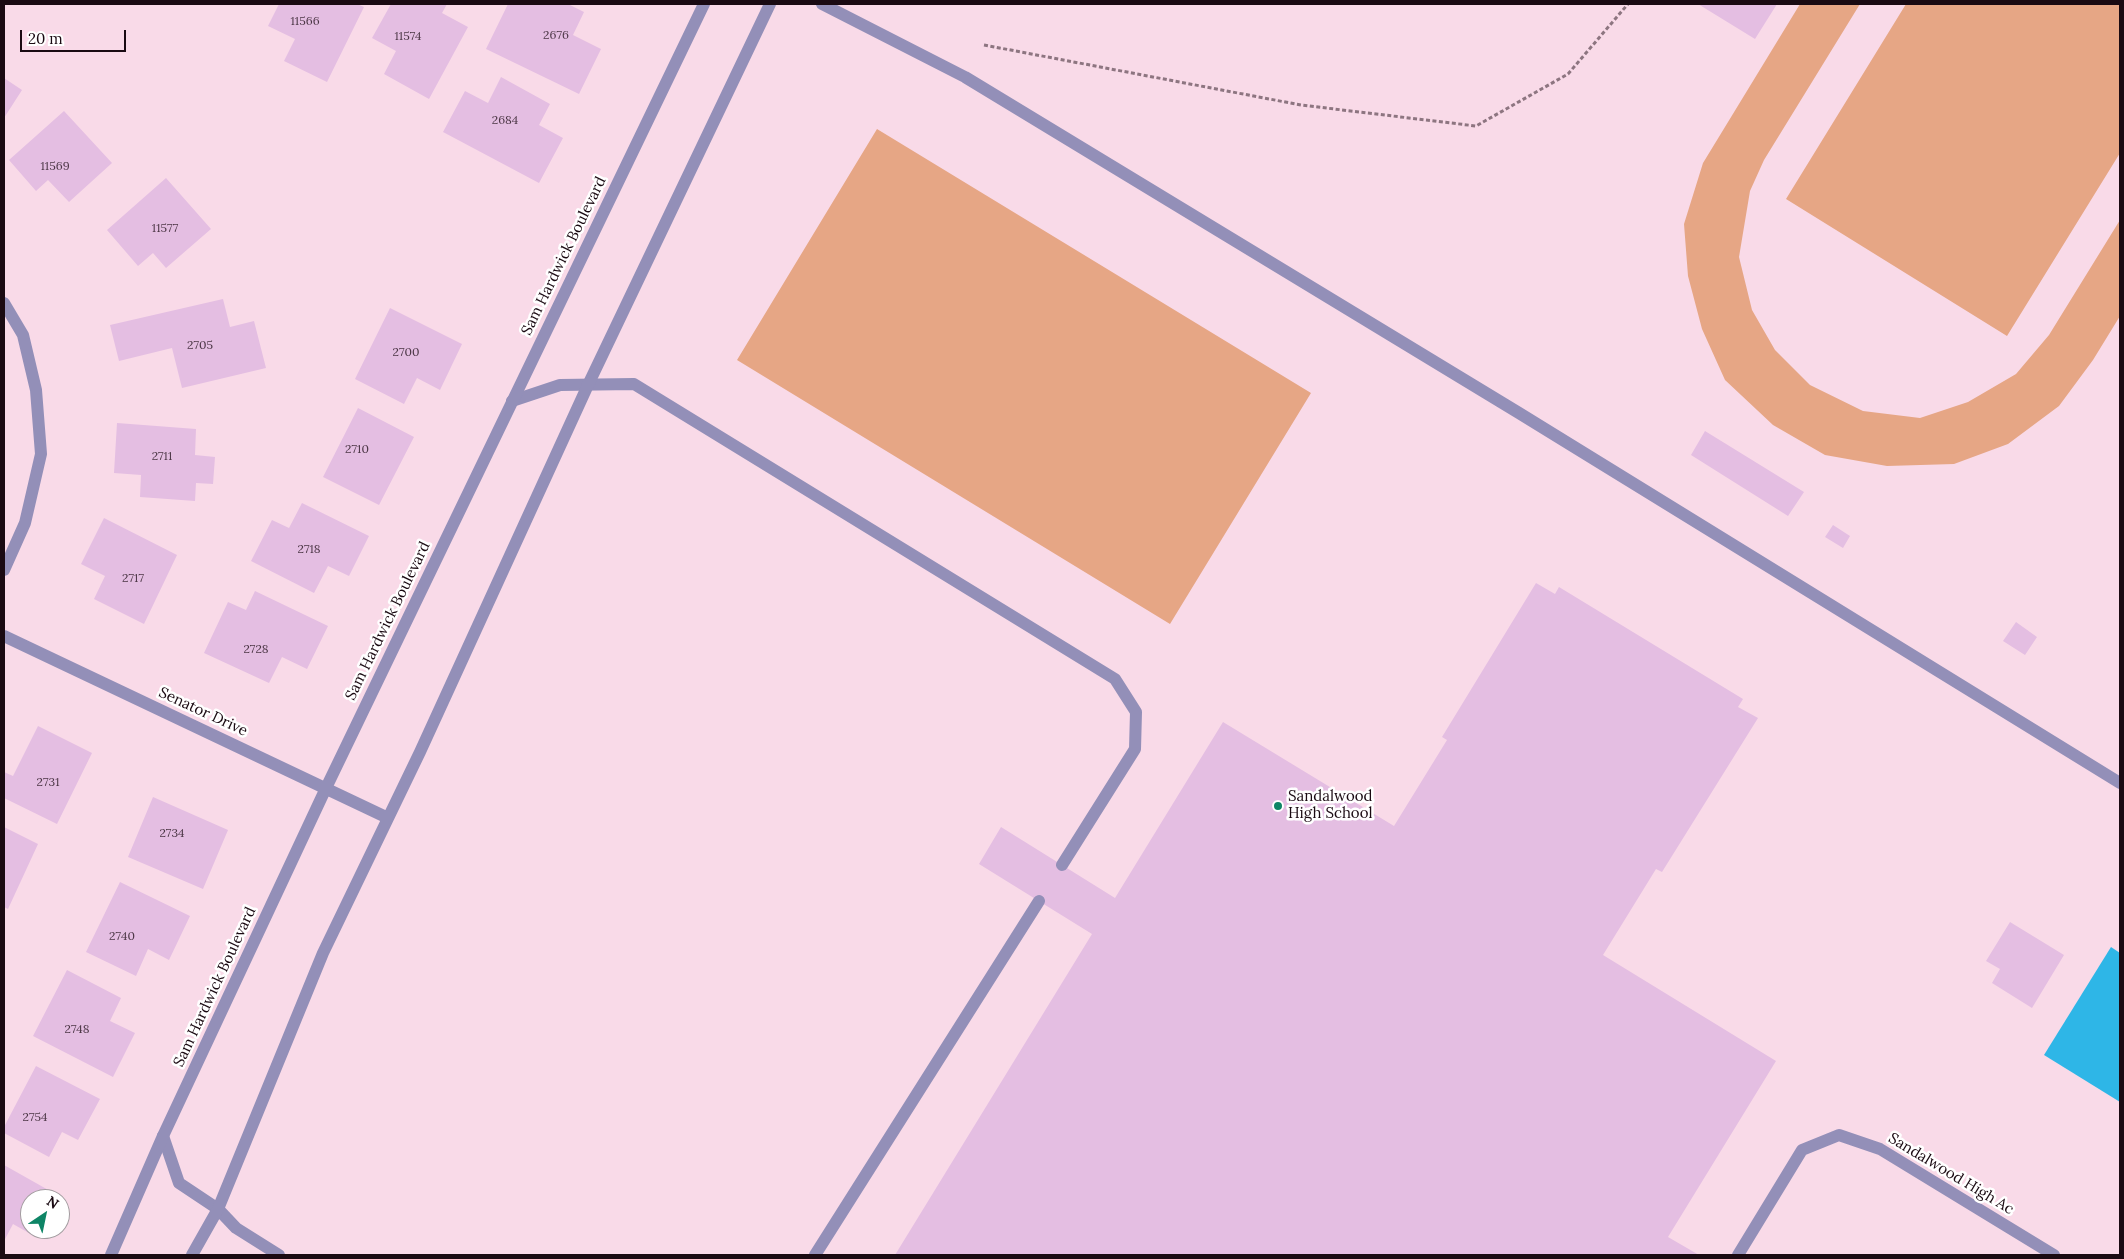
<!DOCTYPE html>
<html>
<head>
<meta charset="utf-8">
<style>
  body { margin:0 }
  #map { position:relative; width:2124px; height:1259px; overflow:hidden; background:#f9dae8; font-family:Lora,serif }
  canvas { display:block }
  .frame { position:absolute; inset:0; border:5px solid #1a0a12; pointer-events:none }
  .north { position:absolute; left:20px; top:1189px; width:50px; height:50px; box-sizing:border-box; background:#fff; border:1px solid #a39da0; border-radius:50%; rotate:34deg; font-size:14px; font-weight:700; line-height:20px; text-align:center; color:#1a0a12 }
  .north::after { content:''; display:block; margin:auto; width:18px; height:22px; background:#0e8566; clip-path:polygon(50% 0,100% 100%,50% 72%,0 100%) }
  .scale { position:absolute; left:20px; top:30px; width:106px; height:22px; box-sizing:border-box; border:2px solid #1a0a12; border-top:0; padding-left:6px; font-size:15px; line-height:18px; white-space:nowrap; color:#1a0a12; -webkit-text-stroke:4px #fff; paint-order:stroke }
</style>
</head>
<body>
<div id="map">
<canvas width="2124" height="1259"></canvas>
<div class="frame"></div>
<div class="north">N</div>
<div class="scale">20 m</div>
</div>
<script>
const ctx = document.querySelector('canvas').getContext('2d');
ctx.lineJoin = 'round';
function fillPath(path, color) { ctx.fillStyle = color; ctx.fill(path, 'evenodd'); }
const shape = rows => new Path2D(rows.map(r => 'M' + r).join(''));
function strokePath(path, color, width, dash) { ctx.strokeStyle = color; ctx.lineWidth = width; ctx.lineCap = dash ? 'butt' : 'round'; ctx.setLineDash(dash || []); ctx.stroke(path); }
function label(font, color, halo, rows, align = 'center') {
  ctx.font = font + ' Lora,serif'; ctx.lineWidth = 5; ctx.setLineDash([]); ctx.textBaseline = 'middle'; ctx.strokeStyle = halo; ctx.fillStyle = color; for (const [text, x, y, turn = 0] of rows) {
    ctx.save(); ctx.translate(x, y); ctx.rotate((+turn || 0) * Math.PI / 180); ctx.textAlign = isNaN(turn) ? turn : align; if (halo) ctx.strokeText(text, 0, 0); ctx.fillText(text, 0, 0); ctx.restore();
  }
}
fillPath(shape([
  [1800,4,1860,4,1764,160,1750,191,1739,257,1752,310,1775,350,1810,385,1863,411,1920,418,1968,402,2016,374,2049,335,2120,220,2120,316,2093,360,2059,406,2008,444,1954,464,1887,466,1825,455,1773,425,1725,380,1702,329,1688,276,1684,224,1703,163],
  [1906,4,2120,4,2120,153,2007,336,1786,199],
  [877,129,1311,393,1170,624,737,360]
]), '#e6a685');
fillPath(shape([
  [2111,947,2120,953,2120,1102,2044,1055]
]), '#2eb6e7');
fillPath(shape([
  [279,4,357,4,364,7,327,82,284,61,295,39,268,26],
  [391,4,447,4,442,13,468,27,429,99,384,74,396,51,372,38],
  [508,4,568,4,584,12,573,35,601,49,579,94,486,49],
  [1698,4,1777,4,1755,39],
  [501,77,550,104,539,125,563,138,539,183,443,132,465,91,488,103],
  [4,78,22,90,4,118],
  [64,111,112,163,69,202,48,180,36,191,9,160],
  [166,178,211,229,166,268,153,253,138,266,107,230],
  [223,299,230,327,254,321,266,368,182,388,172,348,119,361,110,325],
  [390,308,462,344,440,390,417,378,404,404,355,379],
  [358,408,414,437,379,505,323,477],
  [117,423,196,429,195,455,215,457,213,484,196,483,195,501,140,497,141,475,114,473],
  [1705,431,1804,492,1788,516,1691,455],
  [302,503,369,536,349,576,328,566,314,593,251,561,272,520,289,528],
  [104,518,177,555,144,624,94,599,105,576,81,564],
  [1833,525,1850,536,1843,548,1825,537],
  [1536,583,1555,594,1559,587,1743,699,1738,707,1758,718,1662,872,1656,869,1603,955,1776,1061,1668,1237,1699,1255,895,1255,1092,934,979,864,1001,827,1115,898,1223,722,1394,826,1447,740,1442,737],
  [255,591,328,626,307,669,282,657,269,683,204,653,228,602,246,610],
  [2016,622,2037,637,2025,655,2003,641],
  [38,726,92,753,57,824,4,798,4,772,13,776],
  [153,797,228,830,203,889,128,857],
  [4,827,38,844,8,909,4,907],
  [120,882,190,916,169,960,148,949,136,976,86,952],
  [2010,922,2064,955,2032,1008,1992,983,2000,969,1986,961],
  [67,970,121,998,110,1021,135,1033,113,1077,33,1036],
  [36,1066,100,1099,78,1140,62,1132,49,1157,4,1133,4,1127],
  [4,1165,59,1196,57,1199,30,1199,30,1229,41,1229,36,1237,13,1224,4,1241]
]), '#e4bee2');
strokePath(shape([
  [984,45,1301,105,1476,126,1568,74,1628,4]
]), '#8d7580', 3, [4, 2.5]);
strokePath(shape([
  [822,4,965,77,1519,413,2120,783],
  [512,401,560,385,634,384,1115,679,1136,712,1135,749,1062,865],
  [163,1136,179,1183,218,1209,236,1228,279,1255],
  [815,1255,1039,901],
  [1738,1255,1802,1150,1839,1135,1880,1149,2054,1255]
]), '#938fb8', 12);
strokePath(shape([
  [4,303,23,335,36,390,41,454,25,523,4,570],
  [4,636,388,818],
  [111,1255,163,1136,326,788,704,4],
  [192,1255,218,1209,323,953,420,752,588,385,770,4]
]), '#938fb8', 12);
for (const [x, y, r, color] of [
  [1278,806,5,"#0e8566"]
]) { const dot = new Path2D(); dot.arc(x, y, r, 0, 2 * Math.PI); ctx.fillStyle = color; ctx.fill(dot); strokePath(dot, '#fff', 2); }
label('12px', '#4c3746', null, [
  ["11566",305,22],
  ["2676",556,36],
  ["11574",408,37],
  ["2684",505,121],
  ["11569",55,167],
  ["11577",165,229],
  ["2705",200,346],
  ["2700",406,353],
  ["2710",357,450],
  ["2711",162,457],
  ["2718",309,550],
  ["2717",133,579],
  ["2728",256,650],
  ["2731",48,783],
  ["2734",172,834],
  ["2740",122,937],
  ["2748",77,1030],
  ["2754",35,1118]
]);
label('15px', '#1a0a12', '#fff', [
  ["Sam Hardwick Boulevard",564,256,-64],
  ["Sam Hardwick Boulevard",388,621,-64],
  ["Senator Drive",203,712,25],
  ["Sam Hardwick Boulevard",215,987,-65],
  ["Sandalwood High Ac",1951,1174,31]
]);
label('15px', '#1a0a12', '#fff', [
  ["Sandalwood",1288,797],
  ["High School",1288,814]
], 'left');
</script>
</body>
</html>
